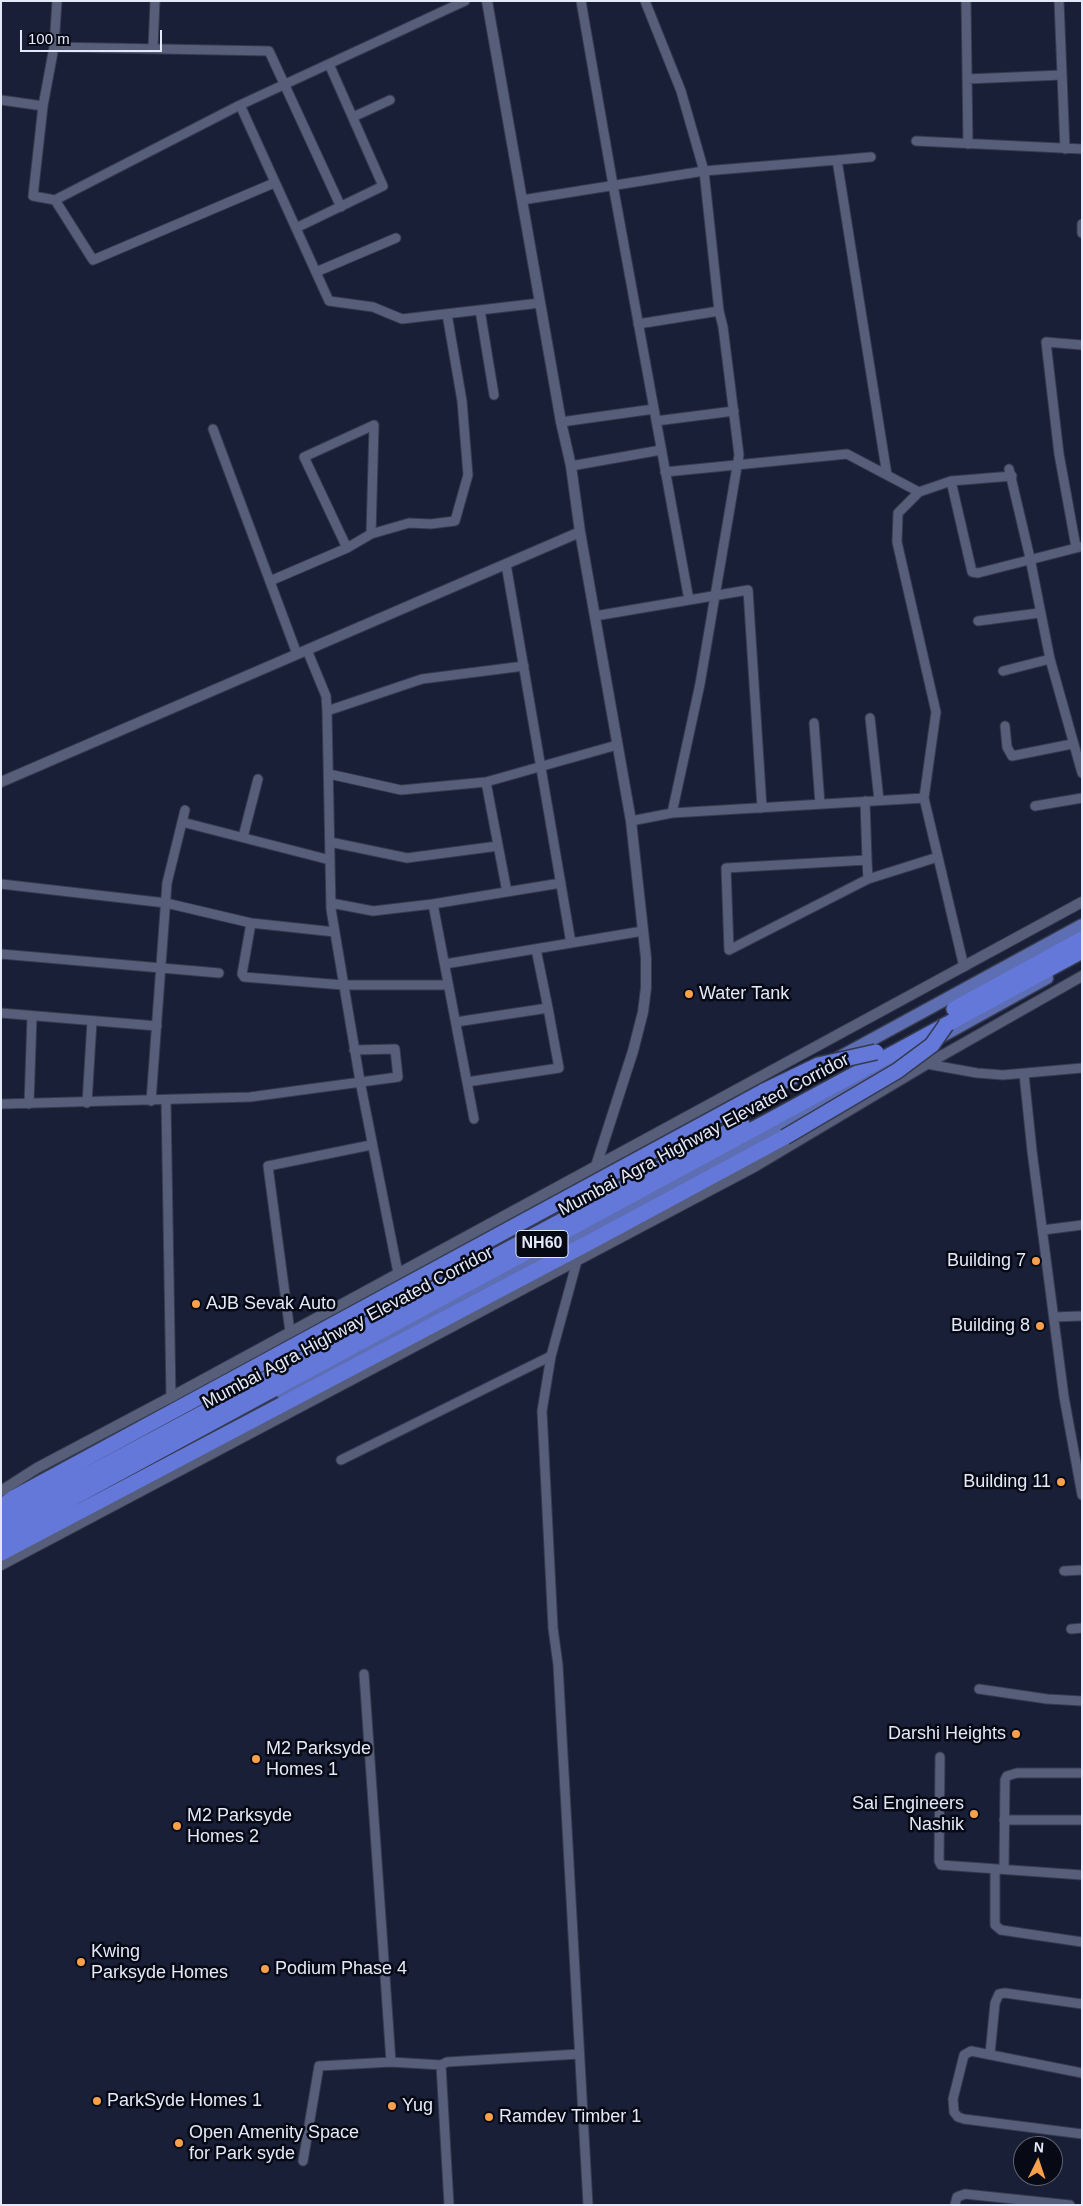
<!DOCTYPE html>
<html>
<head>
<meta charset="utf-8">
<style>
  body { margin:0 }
  #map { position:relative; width:1083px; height:2206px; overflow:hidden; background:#191f37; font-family:Helvetica,sans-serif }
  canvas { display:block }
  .frame { position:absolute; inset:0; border:2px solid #e3e9f9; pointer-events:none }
  .north { position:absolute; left:1013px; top:2136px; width:50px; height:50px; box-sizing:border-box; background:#070a14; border:1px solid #5f6370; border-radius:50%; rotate:4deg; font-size:14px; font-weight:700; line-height:20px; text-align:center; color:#e3e9f9 }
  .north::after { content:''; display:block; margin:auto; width:18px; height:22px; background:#f8a04b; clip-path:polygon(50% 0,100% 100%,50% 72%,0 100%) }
  .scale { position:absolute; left:20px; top:30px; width:142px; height:22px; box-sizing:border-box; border:2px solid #e3e9f9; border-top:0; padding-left:6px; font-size:15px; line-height:18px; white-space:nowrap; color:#e3e9f9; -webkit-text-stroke:4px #070a14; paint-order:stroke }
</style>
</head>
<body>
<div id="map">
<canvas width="1083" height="2206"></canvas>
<div class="frame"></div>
<div class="north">N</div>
<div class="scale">100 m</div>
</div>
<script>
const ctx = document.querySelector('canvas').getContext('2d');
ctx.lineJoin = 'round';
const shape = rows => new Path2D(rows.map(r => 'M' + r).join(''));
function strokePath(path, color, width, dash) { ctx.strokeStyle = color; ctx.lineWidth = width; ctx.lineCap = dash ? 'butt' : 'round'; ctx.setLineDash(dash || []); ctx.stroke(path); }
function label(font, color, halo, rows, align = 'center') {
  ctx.font = font + ' Helvetica,sans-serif'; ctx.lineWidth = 5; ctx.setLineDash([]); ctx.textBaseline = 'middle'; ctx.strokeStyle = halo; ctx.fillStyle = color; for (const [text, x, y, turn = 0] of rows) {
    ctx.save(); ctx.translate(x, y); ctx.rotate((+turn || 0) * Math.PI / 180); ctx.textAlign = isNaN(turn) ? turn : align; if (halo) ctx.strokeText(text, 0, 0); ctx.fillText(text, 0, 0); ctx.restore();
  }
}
const minor = shape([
  [57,1,54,47,43,106,33,196,55,200,240,105,465,1],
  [581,1,613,185,689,600],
  [645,1,681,91,704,171,719,311,723,327,739,455,700,684,672,813],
  [966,1,968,144],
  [1059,1,1065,149],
  [54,47,269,51,341,207],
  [153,48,155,1],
  [967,79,1062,75],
  [1,100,43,106],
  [240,105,329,301,373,307,402,319,540,303],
  [353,117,390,100],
  [916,141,1082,149],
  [837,160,871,157],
  [55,200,93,260,274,183],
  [522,200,704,171,837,160,887,475],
  [1082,224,1082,233],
  [296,228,383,186,329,64],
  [316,272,396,238],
  [480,310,494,395],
  [638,324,719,311],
  [656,421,734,411],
  [561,422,654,409],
  [213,429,297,654],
  [571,466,661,450],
  [1009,469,1030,558,1050,659,1082,773],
  [665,472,847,454,919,492],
  [951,481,972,572,978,573,1080,547],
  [1076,547,1059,454,1046,342,1082,345],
  [347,548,304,457,374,425,371,534],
  [506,564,571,943],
  [270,581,347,548,371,534,409,523,431,524,455,521,468,475,462,401,447,314],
  [595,616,748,590,762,808],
  [978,621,1039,613],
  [307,650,326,696,327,711,331,909,360,1081,398,1273],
  [1003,671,1050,659],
  [327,711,422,679,524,666],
  [870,718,879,800],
  [814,723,820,804],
  [1005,726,1007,747,1012,756,1072,744],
  [329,774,401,790,486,782,617,745],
  [486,782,507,892],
  [924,798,936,712,897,542,898,513,919,492,951,481,1012,476],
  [865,801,867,860,868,879,729,950,726,868,867,860],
  [1035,806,1082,798],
  [631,821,672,813,924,798,964,967],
  [182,822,330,860],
  [243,837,258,779],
  [330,842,407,858,498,846],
  [868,879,938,857],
  [1,884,166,903,251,923,335,932],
  [331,903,373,911,433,904,561,883],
  [433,904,474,1119],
  [251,923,242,974,244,977,343,985,448,985],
  [1,954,219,973],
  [445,964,643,931],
  [1,1013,157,1026],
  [456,1022,548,1008,536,949],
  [927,1064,977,1073,1003,1075,1082,1068],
  [1024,1074,1032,1151,1064,1397,1082,1495],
  [467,1082,559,1068,548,1008],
  [166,1100,171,1397],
  [151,1101,167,883,185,810],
  [87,1103,92,1021],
  [1,1104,250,1097,398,1077,395,1049,354,1050],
  [29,1104,32,1016],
  [1043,1230,1082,1225],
  [577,1261,551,1356,542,1411,553,1628,558,1665,588,2205],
  [1054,1317,1082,1316],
  [290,1332,268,1166,371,1145],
  [341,1460,551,1356],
  [1064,1571,1082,1570],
  [1071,1629,1082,1628],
  [364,1674,391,2062],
  [979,1689,1047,1699,1082,1701],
  [940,1757,939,1861,941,1865,1082,1875],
  [1004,1820,1082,1820],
  [995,1869,995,1925,1001,1930,1082,1942],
  [1004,1869,1005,1780,1007,1776,1017,1773,1082,1773],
  [990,2054,995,2003,999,1994,1005,1993,1082,2004],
  [441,2065,449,2205],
  [1082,2073,971,2051,964,2055,953,2099,954,2112,958,2117,964,2119,1082,2134],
  [303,2161,319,2066,391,2062,441,2065,447,2062,579,2054],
  [955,2205,957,2197,965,2194,1070,2205]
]);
const tertiary = shape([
  [487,1,561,422,571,466,580,532,631,821,646,958,646,988,643,1012,633,1051,596,1166],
  [1,782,580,532],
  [1,1491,37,1468,171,1397,1082,902],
  [1,1565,754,1167,927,1064,1082,976]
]);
const primary = shape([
  [935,1040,1047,978],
  [838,1058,1082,925],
  [282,1393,787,1123,909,1055]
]);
const motorway = shape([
  [954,1009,1082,939],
  [1,1507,13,1498,764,1091],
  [1,1521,742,1124],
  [1,1537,1082,951],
  [1,1553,592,1241,785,1137]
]);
strokePath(minor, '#363a4d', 11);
strokePath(tertiary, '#363a4d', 12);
strokePath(primary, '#363a4d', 15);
strokePath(motorway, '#363a4d', 18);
strokePath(minor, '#565e7a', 9);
strokePath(tertiary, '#565e7a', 10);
strokePath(primary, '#5e6eb3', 12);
strokePath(motorway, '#6378d9', 15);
const motorwayBridge = shape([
  [764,1091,818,1065,876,1052],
  [785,1137,897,1071,932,1045,946,1025]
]);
strokePath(motorwayBridge, '#363a4d', 18, []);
strokePath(motorwayBridge, '#6378d9', 15);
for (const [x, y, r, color] of [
  [689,994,5,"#f8a04b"],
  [1036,1261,5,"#f8a04b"],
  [196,1304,5,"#f8a04b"],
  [1040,1326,5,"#f8a04b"],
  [1061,1482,5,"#f8a04b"],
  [1016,1734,5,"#f8a04b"],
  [256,1759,5,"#f8a04b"],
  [974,1814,5,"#f8a04b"],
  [177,1826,5,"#f8a04b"],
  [81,1962,5,"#f8a04b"],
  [265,1969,5,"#f8a04b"],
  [97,2101,5,"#f8a04b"],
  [392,2106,5,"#f8a04b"],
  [489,2117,5,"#f8a04b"],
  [179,2143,5,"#f8a04b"]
]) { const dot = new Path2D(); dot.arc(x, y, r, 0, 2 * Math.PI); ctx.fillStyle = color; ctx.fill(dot); strokePath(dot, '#070a14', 2); }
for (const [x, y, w] of [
  [542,1244,52]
]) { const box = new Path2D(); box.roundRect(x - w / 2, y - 13.5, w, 27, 4); ctx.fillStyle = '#070a14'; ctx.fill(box); strokePath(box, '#e3e9f9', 1); }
label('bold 16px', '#e3e9f9', null, [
  ["NH60",542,1244]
]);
label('18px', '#e3e9f9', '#070a14', [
  ["Water Tank",699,994],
  ["Building 7",1026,1261,"right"],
  ["AJB Sevak Auto",206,1304],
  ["Building 8",1030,1326,"right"],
  ["Building 11",1051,1482,"right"],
  ["Darshi Heights",1006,1734,"right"],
  ["M2 Parksyde",266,1749],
  ["Homes 1",266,1770],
  ["Sai Engineers",964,1804,"right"],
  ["Nashik",964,1825,"right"],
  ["M2 Parksyde",187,1816],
  ["Homes 2",187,1837],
  ["Kwing",91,1952],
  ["Parksyde Homes",91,1973],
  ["Podium Phase 4",275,1969],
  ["ParkSyde Homes 1",107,2101],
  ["Yug",402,2106],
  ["Ramdev Timber 1",499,2117],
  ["Open Amenity Space",189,2133],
  ["for Park syde",189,2154]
], 'left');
label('18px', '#e3e9f9', '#070a14', [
  ["Mumbai Agra Highway Elevated Corridor",704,1135,-28],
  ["Mumbai Agra Highway Elevated Corridor",348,1328,-28]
]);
</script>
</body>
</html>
